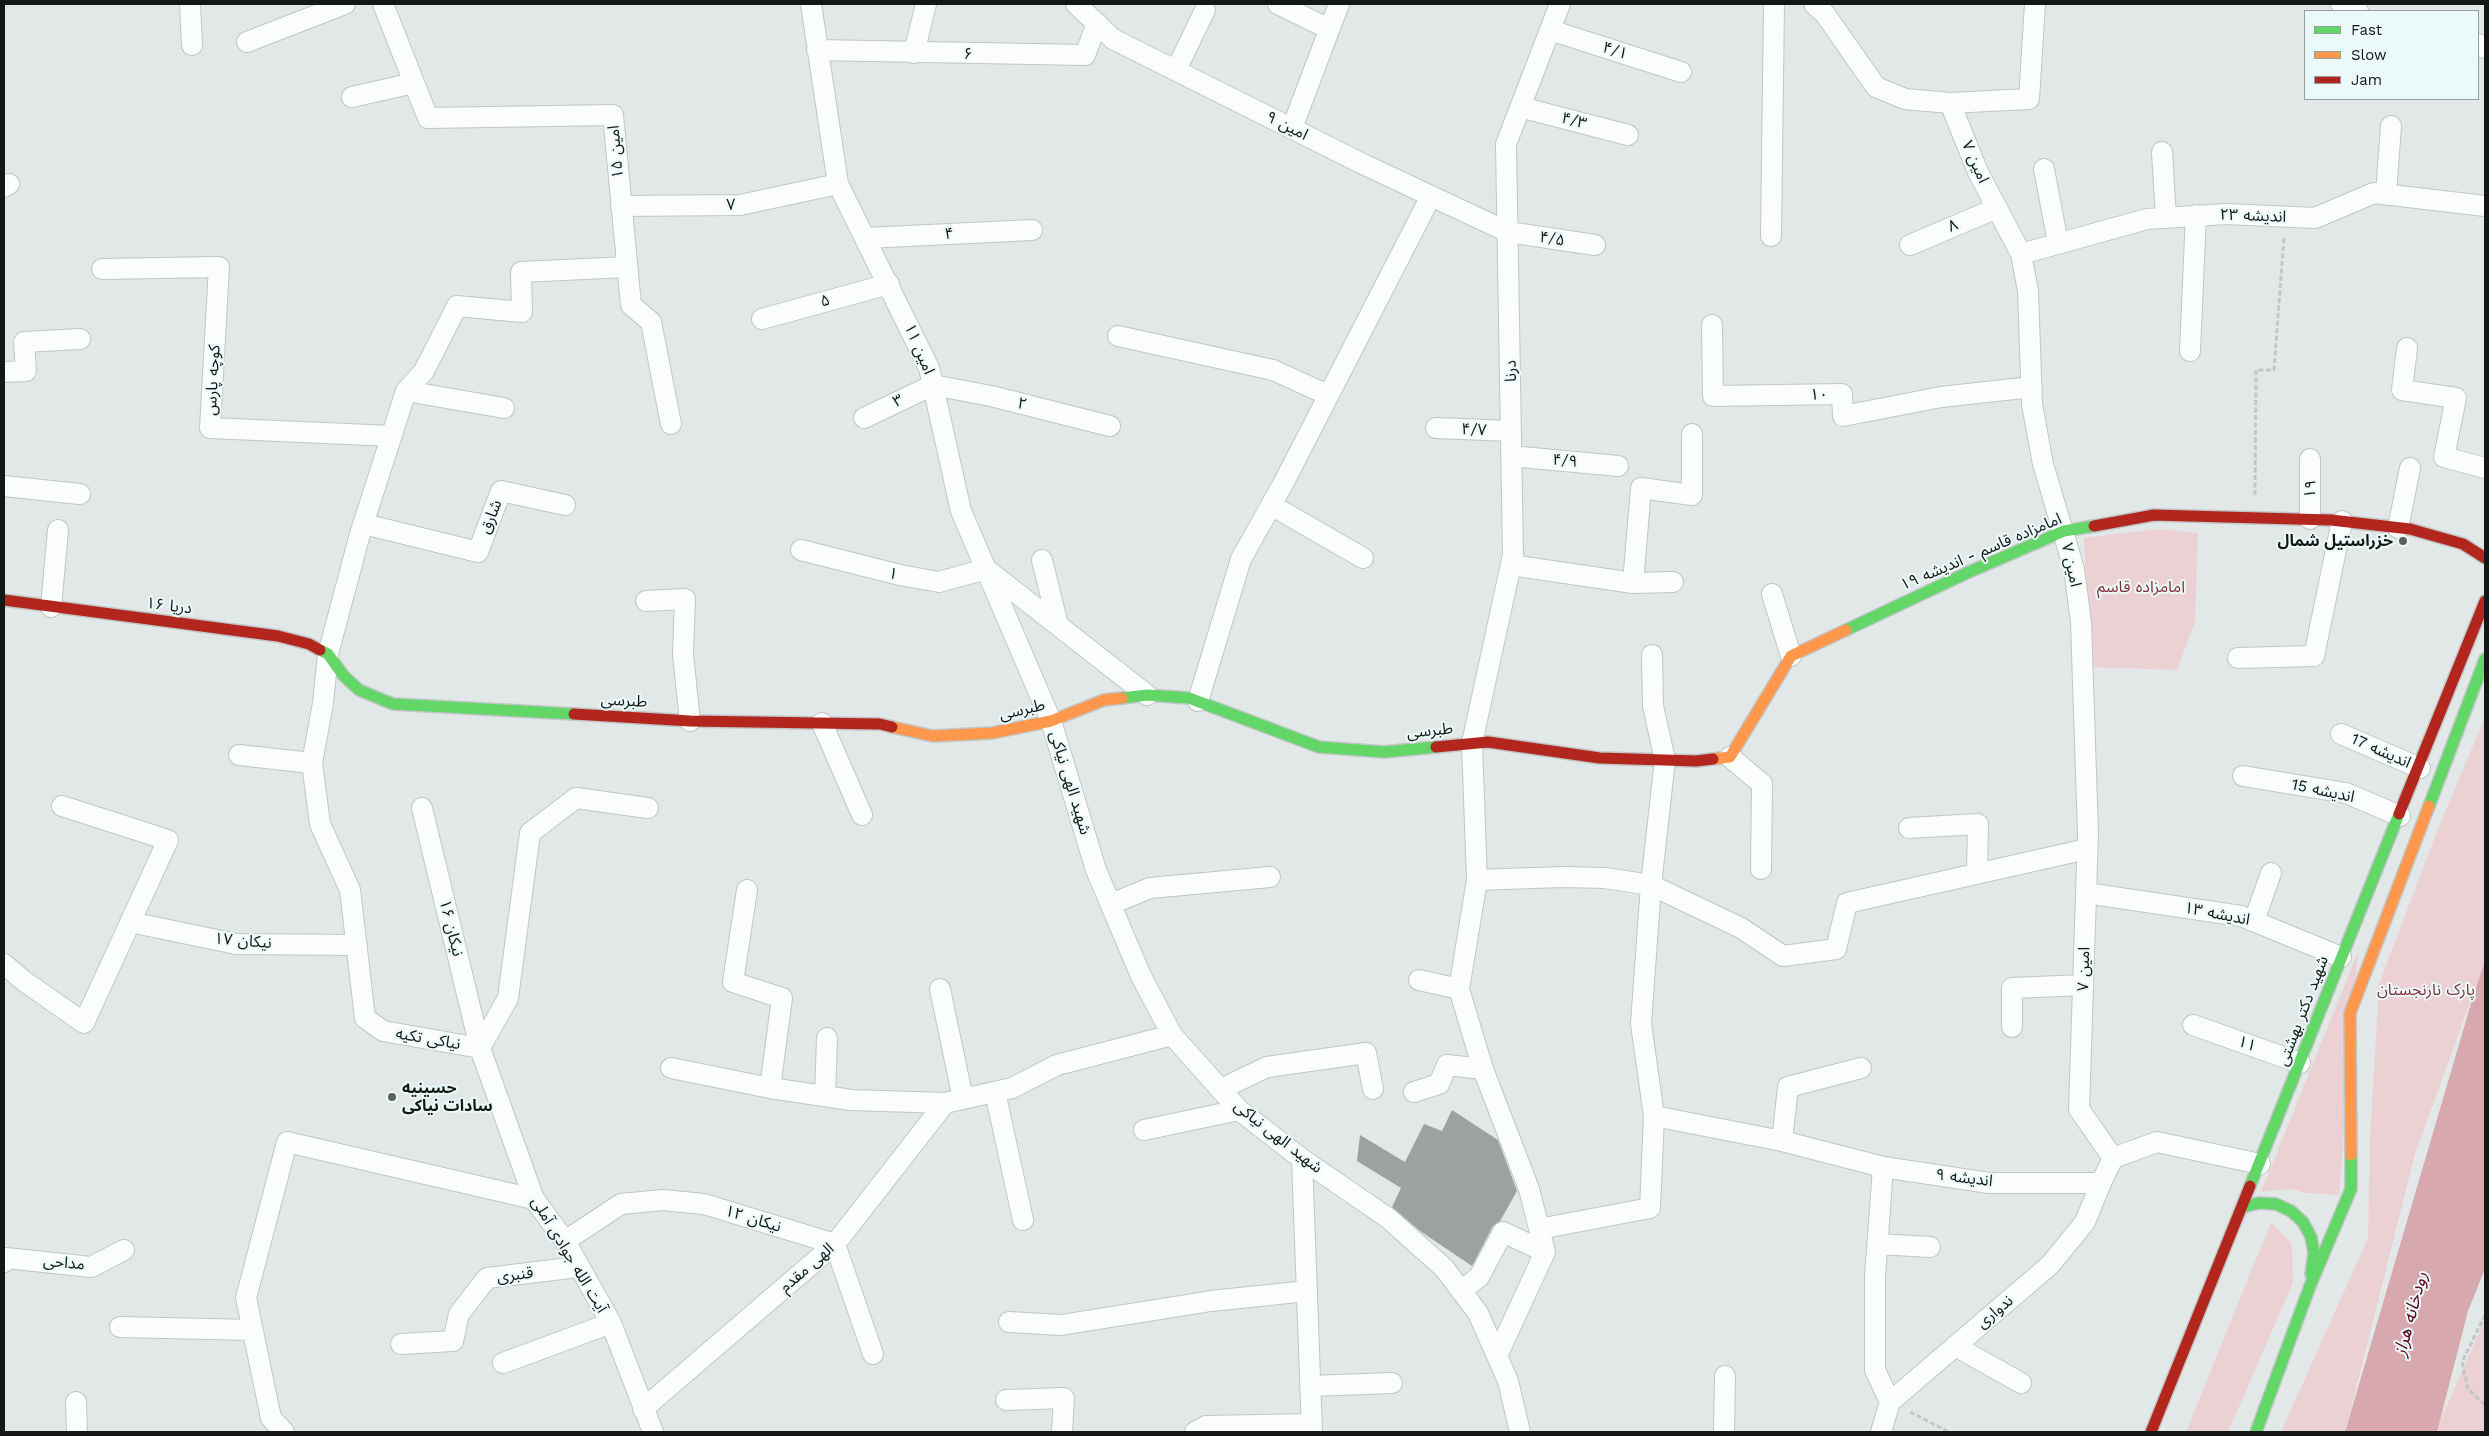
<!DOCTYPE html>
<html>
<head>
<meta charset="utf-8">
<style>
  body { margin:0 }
  #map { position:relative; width:2489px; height:1436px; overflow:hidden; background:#e2e8e8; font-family:"Work Sans",sans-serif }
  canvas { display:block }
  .frame { position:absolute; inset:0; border:5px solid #131817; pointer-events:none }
  .legend { position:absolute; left:2304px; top:10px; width:175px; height:90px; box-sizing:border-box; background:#ebfaf8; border:1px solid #95a09e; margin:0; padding:6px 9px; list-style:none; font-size:15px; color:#131817 }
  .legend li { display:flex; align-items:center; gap:10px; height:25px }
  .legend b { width:25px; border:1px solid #95a09e }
</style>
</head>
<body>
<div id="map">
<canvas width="2489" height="1436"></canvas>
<div class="frame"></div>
<ul class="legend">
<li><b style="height:6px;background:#63d668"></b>Fast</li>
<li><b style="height:6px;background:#ff974d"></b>Slow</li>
<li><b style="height:6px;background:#b3261e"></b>Jam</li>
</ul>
</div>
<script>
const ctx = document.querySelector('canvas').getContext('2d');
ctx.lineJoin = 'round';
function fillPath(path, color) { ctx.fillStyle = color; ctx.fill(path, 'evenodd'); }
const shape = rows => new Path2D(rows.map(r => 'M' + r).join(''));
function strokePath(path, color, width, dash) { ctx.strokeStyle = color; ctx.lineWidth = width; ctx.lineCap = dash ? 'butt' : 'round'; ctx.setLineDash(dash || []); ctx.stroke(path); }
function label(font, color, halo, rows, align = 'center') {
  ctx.font = font + ' "Work Sans","Noto Sans Arabic",sans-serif'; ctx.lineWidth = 4; ctx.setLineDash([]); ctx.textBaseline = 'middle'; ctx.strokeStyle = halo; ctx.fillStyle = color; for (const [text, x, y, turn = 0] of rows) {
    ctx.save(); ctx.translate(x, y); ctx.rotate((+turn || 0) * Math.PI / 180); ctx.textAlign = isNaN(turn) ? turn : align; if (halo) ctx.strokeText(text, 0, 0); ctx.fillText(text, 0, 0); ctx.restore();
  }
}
fillPath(shape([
  [2159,529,2198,533,2195,622,2177,670,2089,667,2084,538],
  [2485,717,2485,961,2415,1154,2345,1432,2281,1432,2368,1238,2370,1138,2379,984,2439,826],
  [2358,952,2339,1195,2306,1193,2290,1189,2261,1192],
  [2271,1222,2292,1244,2293,1283,2228,1432,2186,1432],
  [2485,1319,2485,1432,2437,1432,2438,1426]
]), '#ecd1d4');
fillPath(shape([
  [2485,961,2485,1269,2468,1311,2437,1432,2345,1432,2475,990]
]), '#d7a8ad');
fillPath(shape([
  [1452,1110,1498,1140,1517,1191,1500,1221,1493,1226,1472,1266,1420,1231,1392,1207,1401,1188,1357,1161,1360,1135,1405,1162,1424,1124,1442,1131]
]), '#9ca2a1');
const street = shape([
  [190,4,192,45],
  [383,4,428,118,613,115,631,305,651,322,671,424],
  [811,4,838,184,929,368,961,511,1051,721,1096,870,1141,976,1172,1035,1239,1110,1302,1159,1388,1218,1444,1268,1478,1313,1508,1381,1520,1432],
  [1076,4,1113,39,1363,164,1431,196,1508,232,1595,245],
  [1278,4,1329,29],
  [1814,4,1825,14,1876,87,1905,99,1950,103,1978,172,2021,254,2028,291,2032,404,2043,464,2074,569,2081,622,2088,834,2079,1109,2113,1158],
  [2341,4,2358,11],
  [1550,30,1681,72],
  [247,42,345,4],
  [2478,44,2485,48],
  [817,50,1085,55,1097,23],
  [914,53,926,4],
  [1176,70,1205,10],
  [352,97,414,83],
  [1950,103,2029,99,2035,4],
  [1520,107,1628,135],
  [1292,128,1339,4],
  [2162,152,2166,218],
  [2044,169,2058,243],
  [4,187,9,184],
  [2386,194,2391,126],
  [621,206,740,205,838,184],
  [1771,236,1774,4],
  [866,238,1032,230],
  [1910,245,1997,208],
  [2021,254,2147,219,2226,214,2315,218,2374,193,2485,206],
  [102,269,219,267,210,428,392,436],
  [762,319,889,284],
  [1712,325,1713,396,1842,394,1843,416,1941,397,2032,387],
  [1118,336,1273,370,1328,395],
  [2407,348,2402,390,2456,398,2444,457,2485,468],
  [2190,351,2196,215],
  [4,372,26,371,24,342,80,339],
  [406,391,504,408],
  [864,418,933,385,991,396,1110,426],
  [1436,428,1511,431],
  [1511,456,1618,466],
  [4,486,80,494],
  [1271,505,1363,558],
  [2310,519,2310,459],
  [364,524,478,552,501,491,565,505],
  [2398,528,2410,468],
  [801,550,900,575,939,582,986,569,1147,695],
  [1042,560,1058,625],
  [1511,565,1633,583,1641,488,1692,495,1692,434],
  [1633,583,1673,582],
  [1772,594,1791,656],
  [646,601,685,599,683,655,690,721],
  [51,607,58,530],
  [2238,658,2314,656,2342,521],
  [1198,701,1241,559,1283,484,1431,196],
  [822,723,862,815],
  [2341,734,2420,768],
  [239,755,312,763],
  [1730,757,1762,784,1761,869],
  [2243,776,2346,793,2400,816],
  [422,808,480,1048,534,1199,565,1241,611,1323,653,1432],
  [1909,828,1978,824,1977,874],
  [1477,880,1563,877,1605,878,1651,885,1741,928,1783,956,1836,949,1847,903,2087,849],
  [747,890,733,982,782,998,770,1088],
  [2086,893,2241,916,2341,957],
  [1111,904,1150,888,1270,877],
  [2254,921,2271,873],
  [130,922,236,944,357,945],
  [4,964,24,981,84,1023,168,840,62,806],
  [1419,980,1459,989],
  [940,989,963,1099],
  [2193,1025,2300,1063],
  [2012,1027,2012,988,2083,985],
  [480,1048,383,1031,365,1018,350,890,320,824,312,763,323,703,328,654,360,534,406,391,424,371,457,306,522,312,521,272,627,267],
  [480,1048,508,998,530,833,576,798,648,808],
  [671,1068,770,1088,851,1100,945,1103,1012,1088,1057,1065,1172,1035],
  [1221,1089,1267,1067,1366,1053,1373,1089],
  [995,1092,1023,1220],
  [1414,1092,1439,1084,1447,1065,1483,1069],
  [825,1096,827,1038],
  [1654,1116,1782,1141,1883,1167,1989,1183,2101,1183,2113,1158,2157,1142,2260,1164],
  [1144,1130,1239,1110],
  [1782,1141,1788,1087,1861,1068],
  [1302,1159,1312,1432],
  [1883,1167,1875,1277,1875,1370,1890,1402],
  [1539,1229,1650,1208,1654,1116,1641,1024,1651,885,1665,760,1653,706,1652,655],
  [565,1241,621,1204,663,1200,704,1204,835,1244,873,1354],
  [1878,1244,1930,1247],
  [4,1262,6,1258,91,1267,124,1250],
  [1461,1291,1479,1277,1503,1232,1545,1252],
  [1009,1322,1061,1325,1211,1301,1307,1291],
  [120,1327,253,1330],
  [401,1344,453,1341,459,1314,487,1278,578,1267],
  [1955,1346,2021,1383],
  [1497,1356,1545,1252,1529,1189,1483,1069,1459,989,1477,880,1472,743,1513,555,1506,144,1560,4],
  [503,1363,611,1323],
  [1311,1386,1392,1383],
  [1006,1400,1064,1398,1062,1432],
  [76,1402,77,1432],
  [643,1409,835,1244,945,1103],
  [284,1432,271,1418,246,1298,287,1142,534,1199],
  [1195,1432,1206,1426,1312,1424],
  [1724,1432,1725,1376],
  [1881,1432,1890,1402,2050,1265,2085,1222,2101,1183]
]);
const fast = shape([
  [1846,630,1969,572,2064,531,2094,526],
  [320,650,328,654,343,675,359,690,393,704,574,714],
  [1122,698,1147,695,1189,698,1319,747,1384,752,1436,747],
  [2429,806,2485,659],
  [2250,1186,2399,814],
  [2243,1207,2259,1203,2276,1204,2291,1211,2303,1222,2311,1237,2314,1253,2311,1274],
  [2256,1432,2310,1286,2351,1189,2351,1155]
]);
const slow = shape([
  [892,727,933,736,992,733,1051,721,1104,700,1122,698],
  [1713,759,1730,757,1791,656,1846,630],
  [2351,1155,2350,1013,2429,806]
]);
const jam = shape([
  [2094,526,2154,515,2331,520,2410,529,2463,544,2485,558],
  [4,600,278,636,309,644,320,650],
  [574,714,690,721,880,724,892,727],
  [1436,747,1488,742,1600,758,1696,761,1713,759],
  [2399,814,2485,601],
  [2151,1432,2250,1186]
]);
strokePath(street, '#c1c6c6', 22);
strokePath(fast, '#c1c6c6', 14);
strokePath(slow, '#c1c6c6', 14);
strokePath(jam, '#c1c6c6', 14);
strokePath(shape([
  [2255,495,2256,370,2274,370,2284,237],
  [2485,1315,2462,1362,2468,1389,2485,1405],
  [1910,1412,1949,1432]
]), '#c3c6c6', 3, [5, 2.5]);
strokePath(street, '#fbfcfc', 20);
strokePath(fast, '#63d668', 11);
strokePath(slow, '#ff974d', 11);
strokePath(jam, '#b3261e', 11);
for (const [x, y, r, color] of [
  [2403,541,5,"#5b6160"],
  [392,1097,5,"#5b6160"]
]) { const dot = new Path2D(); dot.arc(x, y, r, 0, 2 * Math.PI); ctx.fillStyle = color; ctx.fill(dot); strokePath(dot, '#ebfaf8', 2); }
label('16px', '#131817', '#ebfaf8', [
  ["۴/۱",1615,51,18],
  ["۶",968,54],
  ["۴/۳",1574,121,15],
  ["امین ۹",1287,126,27],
  ["امین ۱۵",616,152,-95],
  ["امین ۷",1975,162,66],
  ["۷",731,205,-2],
  ["اندیشه ۲۳",2253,216,2],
  ["۸",1953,226,-23],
  ["۴",949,234,-3],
  ["۴/۵",1552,239,9],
  ["۵",825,301,-16],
  ["امین ۱۱",919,349,67],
  ["درنا",1511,371,-91],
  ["کوچه پارس",213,380,-87],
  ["۱۰",1819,395,-1],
  ["۳",898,401,-26],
  ["۲",1022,404,14],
  ["۴/۷",1474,430,3],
  ["۴/۹",1565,461,5],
  ["۱۹",2310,489,-90],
  ["شارق",491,517,-69],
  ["امامزاده قاسم - اندیشه ۱۹",1981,552,-23],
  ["امین ۷",2071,565,78],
  ["۱",893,574,14],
  ["دریا ۱۶",169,606,7],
  ["طبرسی",624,701,3],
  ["طبرسی",1022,710,-13],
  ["طبرسی",1430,731,-6],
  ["اندیشه 17",2381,751,24],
  ["شهید الهی نیاکی",1070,783,73],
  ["اندیشه 15",2323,791,12],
  ["اندیشه ۱۳",2217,914,11],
  ["نیکان ۱۶",451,928,76],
  ["نیکان ۱۷",243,941,5],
  ["امین ۷",2084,969,-88],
  ["شهید دکتر بهشتی",2303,1011,-69],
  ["نیاکی تکیه",428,1039,10],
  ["۱۱",2247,1044,19],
  ["شهید الهی نیاکی",1278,1137,38],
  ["اندیشه ۹",1964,1178,7],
  ["نیکان ۱۲",753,1219,17],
  ["آیت الله جوادی آملی",569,1255,59],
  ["مداحی",64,1263,5],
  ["الهی مقدم",807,1268,-41],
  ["قنبری",515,1275,-7],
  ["ندواری",1995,1312,-40]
]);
label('bold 16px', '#131817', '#ebfaf8', [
  ["خزراستیل شمال",2393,541],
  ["حسینیه",402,1088,"left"],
  ["سادات نیاکی",402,1106,"left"]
], 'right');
label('16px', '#83303e', '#ebfaf8', [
  ["امامزاده قاسم",2141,587],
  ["پارک نارنجستان",2426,990]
]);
label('italic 18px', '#5b061d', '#ebfaf8', [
  ["رودخانه هراز",2411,1314,-75]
]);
</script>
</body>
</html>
